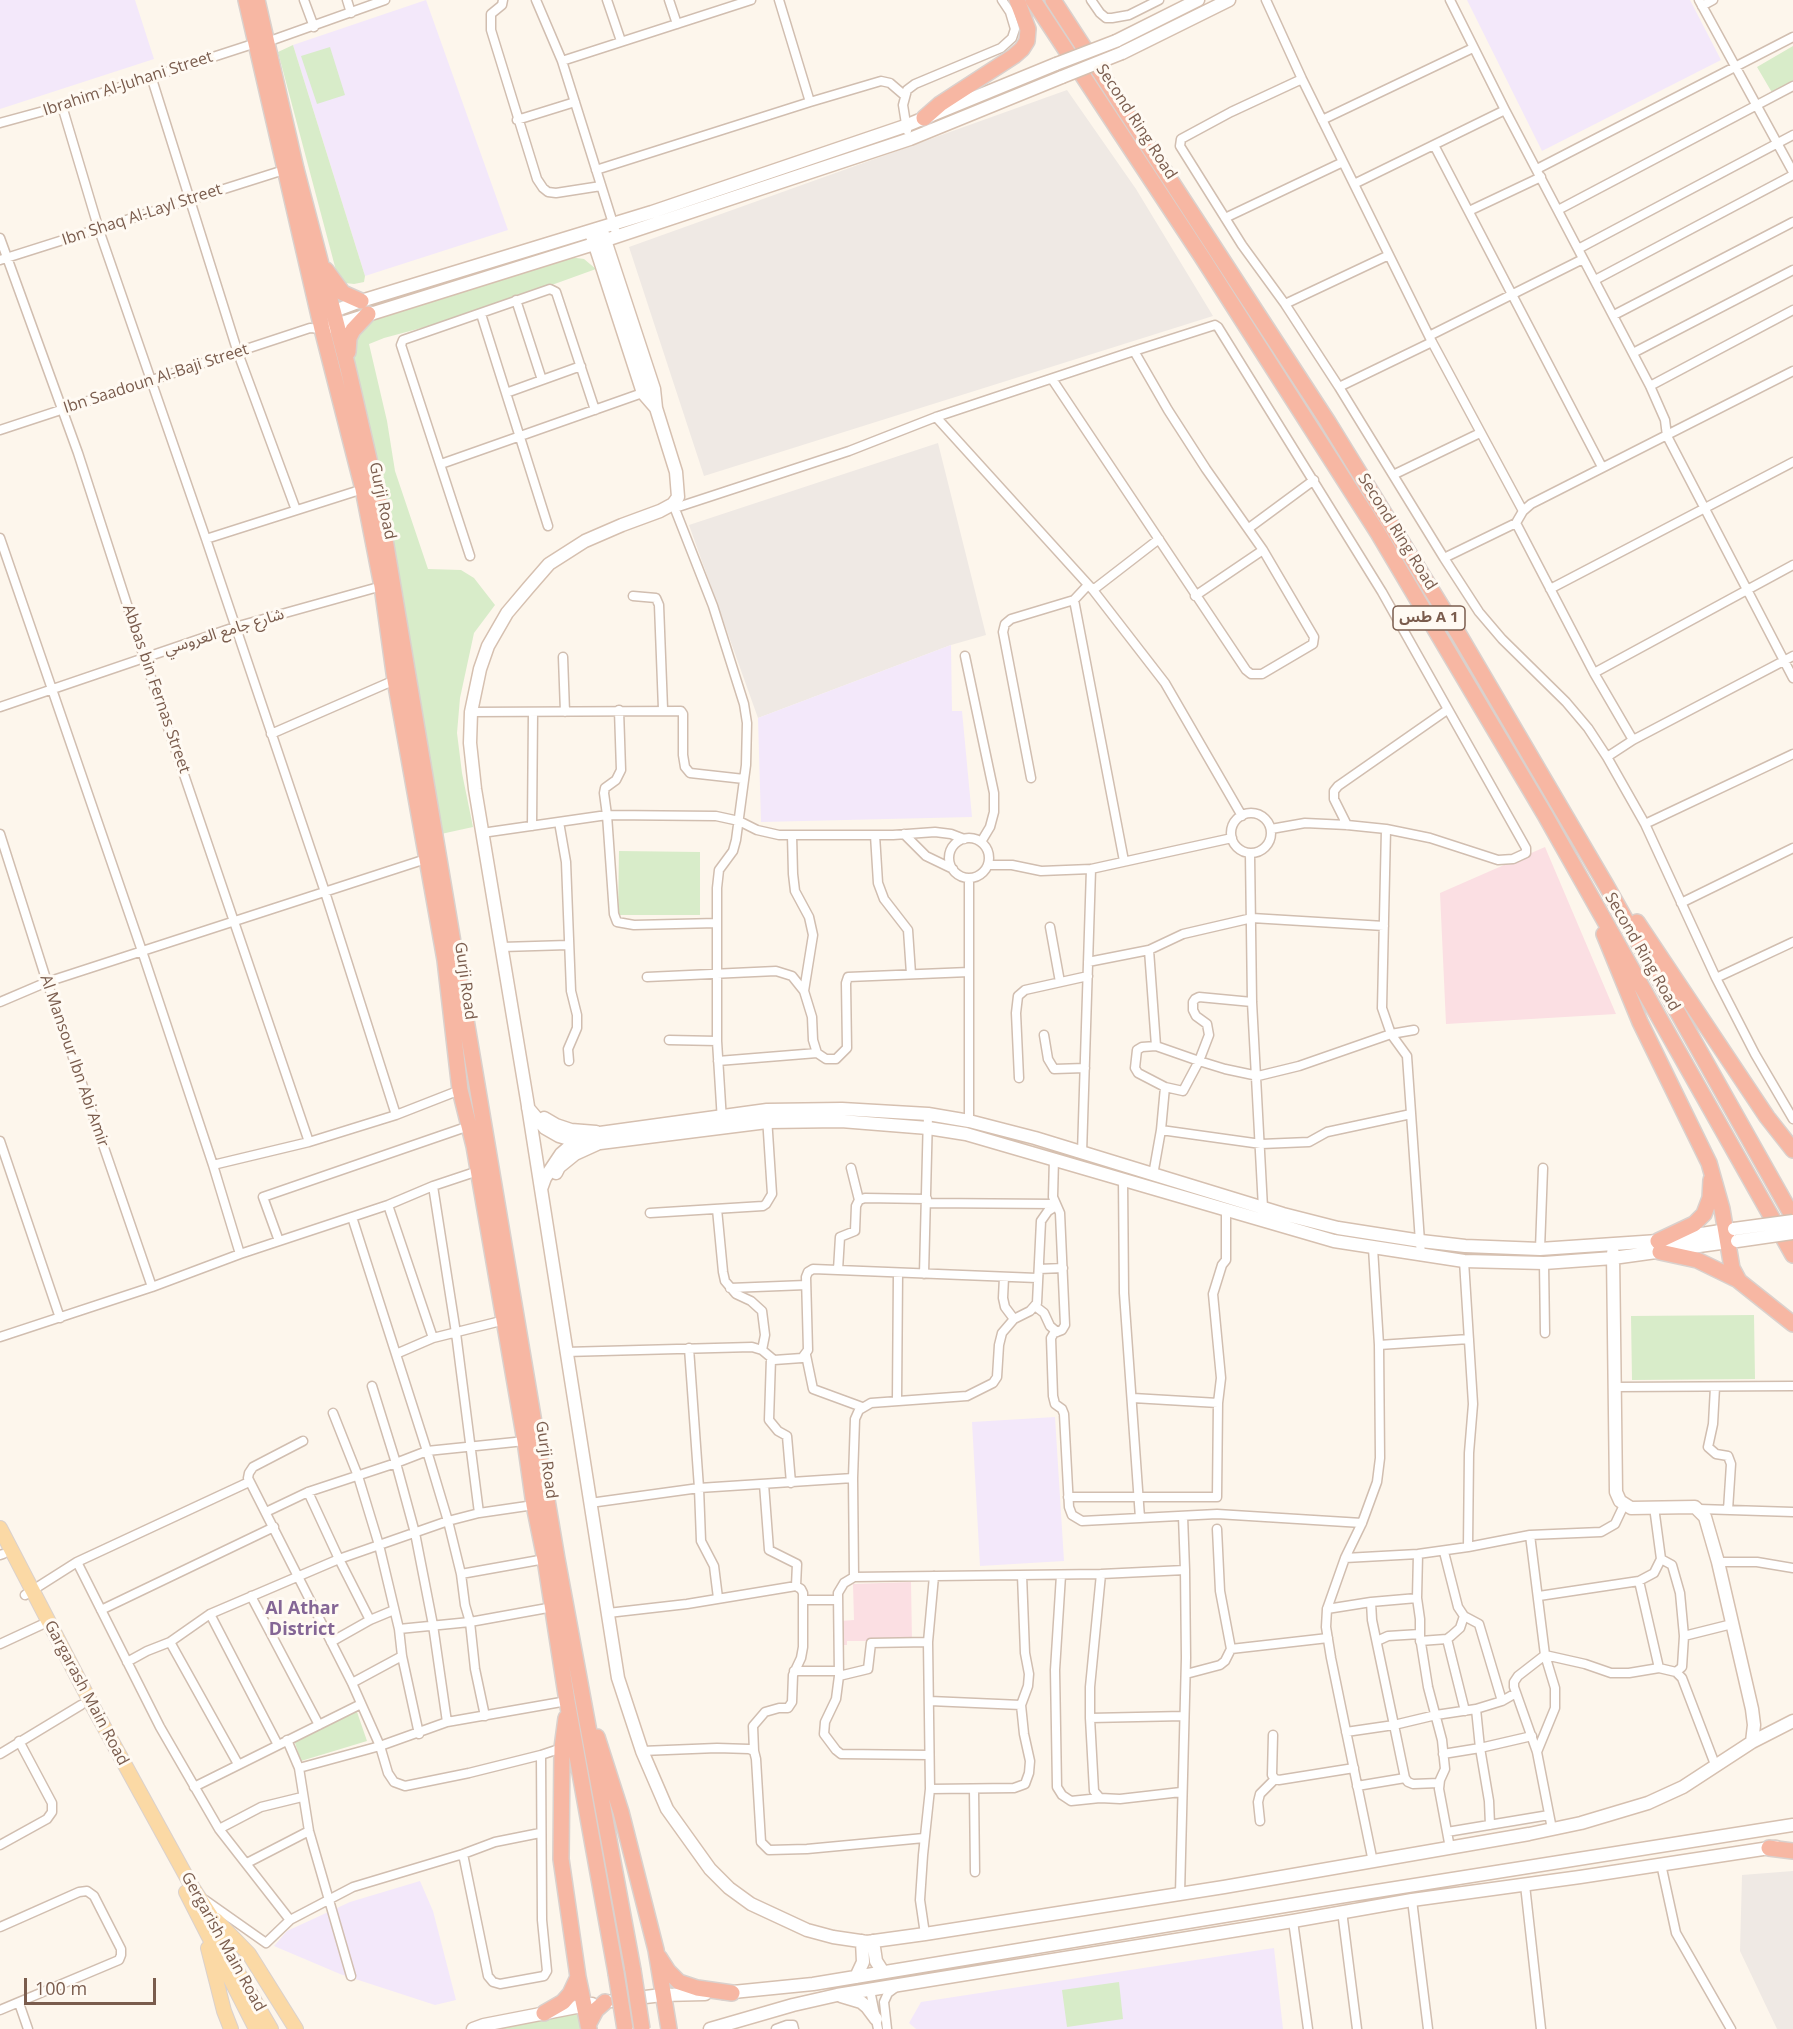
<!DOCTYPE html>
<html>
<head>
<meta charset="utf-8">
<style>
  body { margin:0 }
  #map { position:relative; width:1793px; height:2029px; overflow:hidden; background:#fdf6ec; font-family:"Open Sans",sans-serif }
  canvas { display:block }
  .scale { position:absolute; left:24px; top:1978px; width:132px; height:27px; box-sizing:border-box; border:3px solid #7a5c4d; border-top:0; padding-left:8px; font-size:18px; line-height:21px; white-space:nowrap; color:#7a5c4d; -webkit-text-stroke:4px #fffaf3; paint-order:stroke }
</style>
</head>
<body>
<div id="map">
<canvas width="1793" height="2029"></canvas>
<div class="scale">100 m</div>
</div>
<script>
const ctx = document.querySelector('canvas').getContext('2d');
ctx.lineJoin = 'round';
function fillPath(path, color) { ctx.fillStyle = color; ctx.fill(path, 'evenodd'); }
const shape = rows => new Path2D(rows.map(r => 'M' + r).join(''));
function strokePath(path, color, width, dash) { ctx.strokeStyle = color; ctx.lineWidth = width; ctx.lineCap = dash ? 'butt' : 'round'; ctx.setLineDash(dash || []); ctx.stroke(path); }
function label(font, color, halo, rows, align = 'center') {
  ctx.font = font + ' "Open Sans","Noto Sans Arabic",sans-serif'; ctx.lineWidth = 6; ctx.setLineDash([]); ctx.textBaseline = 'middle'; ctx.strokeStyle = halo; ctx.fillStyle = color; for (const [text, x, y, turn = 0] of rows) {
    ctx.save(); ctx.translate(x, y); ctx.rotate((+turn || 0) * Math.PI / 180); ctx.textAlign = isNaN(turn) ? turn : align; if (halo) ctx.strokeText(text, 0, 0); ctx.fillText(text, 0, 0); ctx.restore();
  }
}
fillPath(shape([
  [1067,90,1136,189,1213,316,704,476,629,247],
  [938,443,986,635,951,645,758,718,689,525],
  [1793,1871,1793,2029,1777,2029,1740,1951,1742,1875]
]), '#efe9e4');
fillPath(shape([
  [0,0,135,0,154,59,0,109],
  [426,0,508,230,365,276,293,45],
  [1467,0,1690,0,1721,60,1542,151],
  [951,645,952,711,962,711,972,817,761,822,758,718],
  [1055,1417,1064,1561,980,1566,972,1422],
  [420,1881,433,1911,456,2000,435,2005,340,1974,274,1946,287,1931,350,1902],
  [1274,1948,1283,2029,916,2029,909,2023,921,2002]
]), '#f3e8fa');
fillPath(shape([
  [1545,847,1616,1014,1446,1024,1440,893],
  [911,1582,912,1641,847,1641,847,1645,841,1645,840,1621,854,1620,853,1584]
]), '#fbdfe3');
fillPath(shape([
  [293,45,365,276,364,282,354,284,345,283,338,278,278,52],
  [1793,46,1793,85,1774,96,1757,67],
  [330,47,345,95,317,104,301,56],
  [569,257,584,259,596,269,466,316,384,338,369,344,387,421,395,471,428,569,461,570,474,578,495,605,474,633,460,698,457,733,462,773,473,827,441,834,352,349,362,330,373,320],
  [619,851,700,852,700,915,618,915],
  [1754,1315,1755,1379,1632,1380,1631,1316],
  [356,1709,367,1741,301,1761,294,1740],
  [1119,1982,1123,2019,1067,2027,1062,1990],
  [579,2011,582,2029,482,2029]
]), '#d8ecc9');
const street = shape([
  [304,0,314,27],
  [347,0,351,13],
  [503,0,502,5,491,14,491,30,537,179,543,188,548,192,556,193,601,186],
  [536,0,562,61,617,236],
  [607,0,621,41],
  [669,0,677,24],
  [779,0,810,102],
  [1091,0,1100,13,1106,18,1112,18,1129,15,1159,0],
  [1266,0,1302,79,1432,342,1523,511],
  [1450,0,1505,110,1650,386,1665,420,1667,436,1793,678],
  [1699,0,1793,172],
  [1702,6,1713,0],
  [267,42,385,0],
  [562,61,751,0],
  [151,76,238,353,296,510],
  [1302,79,1231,112,1181,139,1180,146,1242,245,1285,304,1339,387,1444,558,1479,612,1502,639,1566,702,1588,728,1607,757,1645,824,1716,978,1755,1054,1793,1119],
  [62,106,99,230,206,539,325,892,396,1115],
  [517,120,575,102],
  [1322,120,1473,48],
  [0,123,62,106,256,43],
  [907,130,903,105,907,90,915,84,1001,48,1012,38,1015,29,1010,12,1002,0],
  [1434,145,1602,467],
  [1537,169,1793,37],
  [596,170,810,102,881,81,890,83,904,95],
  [1354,184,1505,110],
  [1558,210,1793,86],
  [1469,211,1541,177],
  [1225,218,1343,162],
  [0,238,78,453,144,657,309,1142],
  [1578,249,1793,135],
  [0,260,284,170],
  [1595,280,1793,175],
  [516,300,542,380],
  [1285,304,1389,255],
  [481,314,548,526],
  [1614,315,1793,222],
  [1429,336,1583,259],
  [1633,353,1793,270],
  [1052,379,1246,670,1251,674,1262,674,1313,644,1314,637,1263,550,1206,469,1168,410,1134,351],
  [1650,386,1793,310],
  [1339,387,1432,342],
  [506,393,581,366],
  [936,417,1093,590,1165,683,1242,816],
  [0,430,310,328,322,329],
  [441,464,648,391],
  [1393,475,1480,433],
  [673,504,713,606,744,704,747,723,746,765,736,840,733,851,719,870,717,888,717,1041,722,1121],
  [675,508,849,451,936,417,1134,351,1215,325,1218,327,1382,592,1526,848,1526,853,1513,859,1498,860,1430,838,1386,829,1347,825,1305,823,1271,829],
  [1516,523,1594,673,1633,740],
  [1249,528,1314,480],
  [0,538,142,951,213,1165,240,1254],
  [206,539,363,489],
  [470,556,401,345,403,340,550,289,556,292,595,410],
  [1444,558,1516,523,1523,511,1531,504,1793,371],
  [1550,589,1793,462],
  [1093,590,1159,539],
  [633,596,656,598,659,605,663,709],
  [1195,596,1263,550],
  [1074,600,1124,861],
  [965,656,994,793,994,812,990,827,981,842],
  [563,657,565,712],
  [1594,673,1793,565],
  [0,707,235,627,382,586],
  [619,710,621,770,616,780,605,788,604,793,607,815,614,914,617,922,634,925,717,923],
  [471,712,681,711,683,714,683,755,685,767,690,773,744,779],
  [271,734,395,680],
  [1607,757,1633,740,1793,656],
  [1031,778,1003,632,1005,624,1011,619,1074,600,1088,585],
  '1231 833a20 20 0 1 1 40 0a20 20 0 1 1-40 0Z',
  [559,822,566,862,571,991,577,1015,577,1028,568,1049,569,1061],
  [1645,824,1793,754],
  [1347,825,1334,799,1334,791,1338,786,1447,710],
  [532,826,533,712],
  [1386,829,1382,1008,1391,1034,1407,1056,1421,1256],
  [482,833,607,815,716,816,739,821,757,830,779,835,893,835,935,832,951,834,964,839],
  [0,834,47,982,152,1287],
  [904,834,926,856,953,869],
  [792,835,793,874,795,891,809,917,813,935,804,991],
  [875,835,878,883,884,899,908,930,911,974],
  '949 858a20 20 0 1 1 40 0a20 20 0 1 1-40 0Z',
  [1250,854,1252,1002,1263,1208],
  [988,865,1012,865,1041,871,1091,869,1232,838],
  [969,878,969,1121],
  [1681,903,1793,848],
  [1050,927,1060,982],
  [502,947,568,945],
  [1149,950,1156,1046],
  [1088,962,1149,950,1183,934,1252,918,1384,926],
  [647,977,776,971,792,976,804,991,812,1017,813,1040,817,1053,826,1059,836,1059,847,1048,846,983,848,977,969,972],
  [1716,978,1793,942],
  [0,1002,47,982,429,858],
  [1252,1002,1199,997,1195,999,1193,1002,1193,1010,1196,1016,1207,1024,1209,1035,1199,1061,1183,1091,1165,1087,1138,1073,1135,1068,1137,1050,1142,1047,1156,1046,1199,1061,1225,1069,1258,1076,1299,1066,1391,1034,1414,1030],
  [1044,1035,1048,1059,1054,1069,1085,1068],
  [669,1040,717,1041],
  [718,1061,817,1053],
  [1019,1078,1016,1013,1018,996,1025,990,1088,976],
  [1161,1130,1261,1144,1309,1142,1327,1132,1411,1114],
  [0,1141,60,1318],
  [1082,1153,1091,869],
  [1054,1158,1053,1197,1060,1213,1065,1325,1062,1330,1054,1333,1051,1338,1053,1396,1055,1404,1062,1409,1064,1414,1069,1507,1072,1515,1082,1521,1217,1514,1362,1523],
  [213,1165,309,1142,396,1115,460,1090],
  [851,1168,859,1200],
  [1153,1175,1161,1130,1165,1087],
  [1123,1179,1124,1293,1140,1518],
  [433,1186,456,1333,479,1513],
  [927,1203,1055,1204],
  [388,1205,433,1338],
  [717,1209,723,1272,725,1281,736,1294,751,1301,762,1311,765,1335,762,1350],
  [650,1213,763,1206,766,1204,772,1194,767,1117],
  [352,1217,427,1451,448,1521,461,1574,465,1605,470,1622,475,1669,485,1716],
  [279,1241,263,1197,469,1126],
  [1540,1249,1543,1168],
  [1464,1261,1473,1404,1469,1453,1468,1547,1530,1535,1601,1532,1615,1524,1624,1505],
  [1544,1263,1545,1333],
  [1039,1269,1063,1268],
  [838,1270,840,1237,855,1231,856,1206,859,1200,865,1198,927,1199],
  [924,1274,928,1114],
  [1004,1277,1003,1298,1005,1307,1014,1319],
  [730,1288,806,1285],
  [1035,1306,1044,1313,1050,1326,1057,1332],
  [0,1337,152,1287,240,1254,388,1205,433,1186,478,1171],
  [1379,1345,1469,1339],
  [565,1352,752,1347,762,1350,774,1360,802,1358,808,1350,806,1277,808,1272,813,1269,1037,1278],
  [396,1354,433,1338,505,1320],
  [806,1355,813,1389,862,1407],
  [771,1358,769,1420,778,1431,787,1436,791,1483],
  [372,1386,396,1463,415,1533,433,1625,447,1722],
  [1615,1387,1793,1386],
  [1715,1387,1713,1424,1708,1447,1716,1454,1728,1456,1731,1464,1728,1510],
  [1133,1398,1218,1403],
  [897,1400,898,1273],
  [333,1413,358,1476,379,1545,399,1629,402,1656,419,1734],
  [303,1441,253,1467,249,1473,248,1478,352,1683,380,1746,388,1773,394,1782,405,1786,469,1773,541,1755,562,1748],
  [764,1484,769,1550,797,1564,796,1586],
  [308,1492,339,1559,370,1620],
  [1068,1497,1217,1497,1218,1403,1221,1378,1213,1294,1222,1265,1226,1260,1226,1210],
  [590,1503,699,1488,689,1348],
  [1699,1509,1793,1512],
  [266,1512,308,1492,396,1463,427,1451,525,1441],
  [1183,1516,1185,1570],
  [1217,1529,1220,1591,1231,1649],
  [1530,1535,1545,1655,1518,1676,1514,1682,1514,1687,1537,1752,1552,1829],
  [1444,1552,1458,1607,1464,1616,1479,1624,1502,1701],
  [1418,1554,1417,1598,1420,1619,1420,1637,1428,1687,1442,1740,1445,1769,1440,1780,1439,1789,1450,1848],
  [0,1555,3,1554],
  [1345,1558,1362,1523,1377,1482,1380,1458,1379,1345,1373,1248],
  [1661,1559,1672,1565,1680,1593,1684,1636,1682,1667,1676,1672],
  [77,1562,160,1727,219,1829,290,1920],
  [1718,1562,1757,1562,1793,1568],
  [461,1574,545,1559],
  [1101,1574,1090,1687,1090,1718,1184,1716],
  [1061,1575,1055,1670,1057,1787,1062,1795,1071,1801,1100,1798],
  [854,1577,853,1478,855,1419,859,1410,871,1403,967,1396,993,1383,997,1377,999,1345,1002,1333,1014,1319,1030,1311,1037,1303,1041,1221,1048,1211,1056,1206],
  [1639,1581,1659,1668,1676,1672,1682,1678,1716,1767],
  [25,1595,77,1562,249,1482],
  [251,1596,319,1725],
  [1539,1596,1639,1581,1654,1573,1661,1559,1654,1507],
  [718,1598,714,1566,701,1541,699,1488,853,1478],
  [1417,1598,1371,1602,1372,1620,1394,1725,1436,1715,1476,1709],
  [803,1600,838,1600],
  [1327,1609,1371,1602],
  [101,1610,274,1527],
  [608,1613,687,1604,796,1586,801,1589,803,1593,803,1647,801,1658,793,1675,792,1702,788,1708,779,1708,765,1712,753,1726,754,1751],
  [210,1614,278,1745],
  [399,1629,470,1622,553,1607],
  [1684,1636,1732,1624],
  [1447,1639,1465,1711],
  [1377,1641,1388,1636,1420,1634],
  [1420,1641,1447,1639,1451,1636,1460,1628,1464,1616],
  [170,1642,238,1764],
  [331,1642,370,1620,394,1610],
  [928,1642,871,1643,868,1669,839,1676,838,1593,844,1583,854,1577,1101,1574,1185,1570,1186,1658,1180,1894],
  [0,1644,41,1625],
  [1545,1655,1585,1664,1611,1673,1629,1673,1659,1668],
  [127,1662,147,1651,170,1642,210,1614,339,1559,448,1521,479,1513,534,1505],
  [794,1671,839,1671],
  [1186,1674,1220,1665,1225,1661,1231,1649,1328,1638],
  [839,1676,836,1699,825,1722,824,1734,836,1750,841,1754,929,1755],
  [352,1683,402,1656],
  [930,1701,1021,1705],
  [1090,1718,1094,1791,1100,1798,1120,1799,1181,1792],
  [1346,1732,1394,1725,1405,1778,1408,1782,1413,1784,1439,1783],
  [1273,1735,1272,1775,1275,1779,1279,1780,1354,1768],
  [287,1740,299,1768,309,1831,351,1976],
  [642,1751,717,1748,749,1749,754,1751,756,1759,761,1842,769,1850,807,1849,924,1838],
  [1537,1752,1555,1708,1555,1688,1545,1655],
  [0,1754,81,1705],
  [1443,1754,1480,1748,1532,1736],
  [299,1768,380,1746,447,1722,567,1701],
  [1357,1786,1405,1778],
  [194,1787,361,1704],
  [930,1789,1014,1788,1025,1784,1029,1773,1030,1761,1024,1734,1021,1705,1028,1686,1029,1674,1025,1653,1022,1575],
  [974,1789,975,1872],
  [1260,1821,1258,1802,1260,1794,1275,1779],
  [1490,1825,1489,1801,1480,1748,1476,1709,1502,1701,1516,1693],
  [219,1829,261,1807,302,1797],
  [1447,1832,1549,1815],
  [0,1845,47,1819,52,1812,52,1803,19,1741],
  [463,1854,488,1976,493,1982,500,1984,544,1976,547,1971,542,1920,541,1755],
  [1373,1862,1331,1658,1326,1627,1327,1609,1345,1558,1418,1554,1468,1547],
  [247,1863,309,1831],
  [1661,1864,1676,1933,1731,2029],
  [1525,1885,1541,2029],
  [205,1900,266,1943,290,1920,353,1887,463,1854,495,1842,540,1833],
  [1412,1900,1428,2029],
  [1342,1911,1357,2029],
  [1293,1921,1308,2029],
  [0,1927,79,1892,87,1891,94,1896,121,1949,121,1955,119,1960,0,2010],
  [925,1934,920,1900,923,1855,930,1789,928,1642,934,1576],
  [870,1990,878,2029],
  [19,2003,28,2029],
  [776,2029,787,2025,793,2025,794,2029],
  [887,2029,884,2002,888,1993,896,1987]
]);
const secondary = shape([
  [1116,41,1198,0],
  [1122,53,1229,0],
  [601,228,654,389,656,408,676,472,678,497,673,504,660,511,622,525,585,541,549,564,529,587,507,613,488,646,480,669,471,712,470,743,475,789,527,1100,618,1678,642,1751,667,1809,710,1869,729,1888,751,1904,807,1930,833,1937,867,1942,925,1934,1224,1887,1529,1834,1581,1823,1648,1803,1683,1787,1752,1742,1793,1721],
  [592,236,643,393,656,408],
  [326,314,361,301,652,212,905,126,1056,64],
  [329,327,594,244,910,139,1062,77],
  [528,1108,545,1128,559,1136,576,1141,600,1143,767,1122,841,1121,928,1128,966,1134,1334,1241,1464,1261,1544,1263,1613,1258,1735,1241],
  [544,1118,556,1125,571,1130,596,1132],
  [556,1173,559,1167,575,1154,597,1144],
  [541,1189,545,1178,561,1154,576,1141,600,1133,767,1110,842,1109,928,1114,969,1121,1035,1138,1283,1214,1338,1228,1421,1241,1465,1246,1540,1249,1658,1241,1733,1229],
  [1613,1253,1616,1492,1620,1501,1631,1508,1695,1507,1705,1517,1718,1562,1752,1709,1754,1725,1752,1742],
  [873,1941,876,1961,883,1972],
  [856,1977,863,1962,862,1941],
  [723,1993,813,1984,1339,1897,1793,1825],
  [841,1996,861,2002,867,2007,876,2019],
  [612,2001,662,1995,705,1994],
  [473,2029,484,2025,592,2004],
  [710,2029,793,2005,837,1995,1293,1921,1412,1900,1580,1877,1776,1847]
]);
const primary = shape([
  [0,1528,92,1705,191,1885,211,1916,239,1974,271,2029],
  [186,1892,256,2029],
  [216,1920,249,1954,296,2029],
  [208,1948,224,2011,231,2029]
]);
const highway = shape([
  [246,0,322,329,363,489,382,586,395,680,445,960,460,1090,474,1146,525,1441,534,1505,545,1559,567,1701,616,1973],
  [257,0,296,169,347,364,378,498,557,1559,633,1970],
  [1033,0,1202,257,1378,533,1545,815,1793,1255],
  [1053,0,1328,422,1461,638,1606,885,1793,1217],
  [924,118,940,104,1014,56,1022,49,1027,41,1028,29,1017,0],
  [326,270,343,293,361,301],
  [348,352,349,338,353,330,368,314],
  [1637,922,1767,1117,1793,1150],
  [1604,934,1640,1022,1709,1163,1722,1209,1732,1268,1739,1281,1793,1324],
  [1658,1241,1694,1224,1704,1214,1710,1198,1711,1180],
  [1660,1252,1697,1260,1738,1280],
  [566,1718,562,1748,561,1859,578,1977,589,2029],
  [597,1737,621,1812,656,1950,669,2029],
  [1769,1848,1793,1851],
  [659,1957,668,1971,679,1982,697,1988,732,1993],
  [544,2013,563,2002,570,1994,578,1977],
  [588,2025,596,2010,605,2002]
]);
strokePath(street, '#d1beb0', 11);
strokePath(secondary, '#d6c0b0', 15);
strokePath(primary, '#dad1cd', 16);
strokePath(highway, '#dad1cd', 18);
strokePath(street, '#fff', 8);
strokePath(secondary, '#fff', 12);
strokePath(primary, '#fbd9a5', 14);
strokePath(highway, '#f7b7a3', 15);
const secondaryBridge = shape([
  [1056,64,1116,41],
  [1062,77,1122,53],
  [1734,1229,1793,1221],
  [1737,1241,1793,1233]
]);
const highwayBridge = shape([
  [633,1970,642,2029],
  [616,1973,625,2029]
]);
strokePath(secondaryBridge, '#d6c0b0', 15, []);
strokePath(highwayBridge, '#dad1cd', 18, []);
strokePath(secondaryBridge, '#fff', 12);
strokePath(highwayBridge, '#f7b7a3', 15);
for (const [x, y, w] of [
  [1429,618,72]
]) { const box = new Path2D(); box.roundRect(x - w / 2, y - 12, w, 24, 4.5); ctx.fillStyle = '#fffaf3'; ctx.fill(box); strokePath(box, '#7a5c4d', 1.5); }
label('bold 15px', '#7a5c4d', null, [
  ["طس A 1",1429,618]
]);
label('16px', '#7a5c4d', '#fffaf3', [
  ["Ibrahim Al-Juhani Street",128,84,-18],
  ["Second Ring Road",1136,122,57],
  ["Ibn Shaq Al-Layl Street",142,215,-18],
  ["Ibn Saadoun Al-Baji Street",156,379,-18],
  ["Gurji Road",382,501,78],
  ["Second Ring Road",1397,532,58],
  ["شارع جامع العروسي",224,632,-17],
  ["Abbas bin Fernas Street",156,689,71],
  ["Second Ring Road",1642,952,60],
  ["Gurji Road",465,981,82],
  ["Al Mansour Ibn Abi Amir",74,1061,71],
  ["Gurji Road",546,1460,82],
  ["Gargarash Main Road",86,1693,62],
  ["Gergarish Main Road",223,1942,61]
]);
label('bold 18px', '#846695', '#fffaf3', [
  ["Al Athar",302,1609],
  ["District",302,1630]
]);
</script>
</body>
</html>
